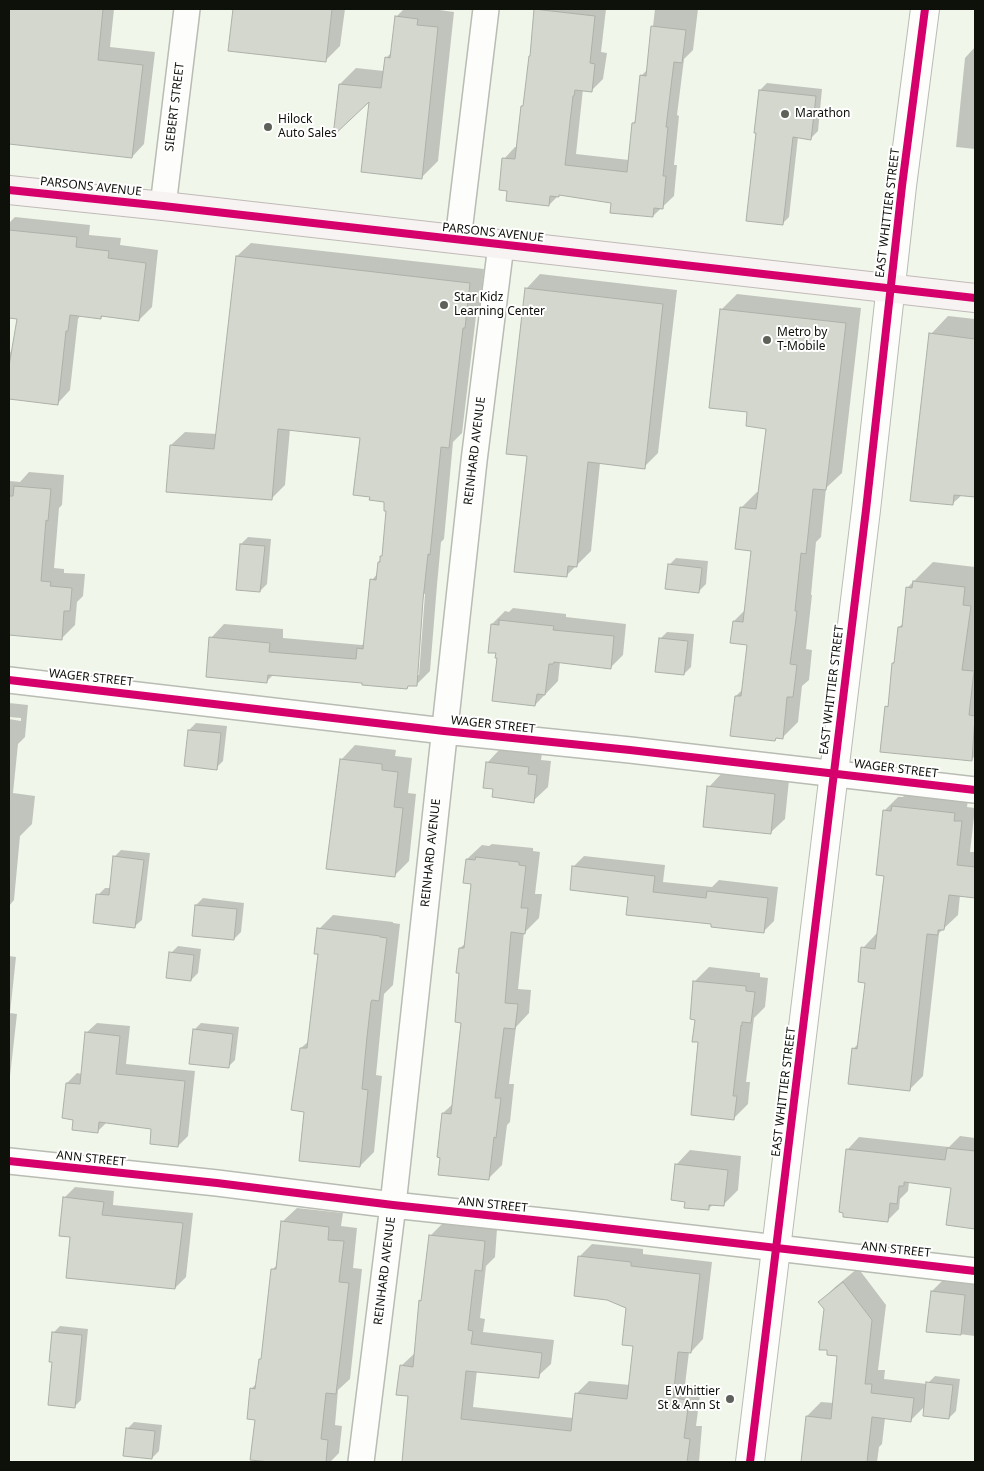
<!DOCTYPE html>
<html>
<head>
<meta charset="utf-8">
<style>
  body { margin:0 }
  #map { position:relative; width:984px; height:1471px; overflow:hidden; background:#f1f6eb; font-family:"Noto Sans",sans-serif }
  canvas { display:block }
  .frame { position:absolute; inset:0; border:10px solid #0e110a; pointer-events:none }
</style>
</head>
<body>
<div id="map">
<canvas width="984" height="1471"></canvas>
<div class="frame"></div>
</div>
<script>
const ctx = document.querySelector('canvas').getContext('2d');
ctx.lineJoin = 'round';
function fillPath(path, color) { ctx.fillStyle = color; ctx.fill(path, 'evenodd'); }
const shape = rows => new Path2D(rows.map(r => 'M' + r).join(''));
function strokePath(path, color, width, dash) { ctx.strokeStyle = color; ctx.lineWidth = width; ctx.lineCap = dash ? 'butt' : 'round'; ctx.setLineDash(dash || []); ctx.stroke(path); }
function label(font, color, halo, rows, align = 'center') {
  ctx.font = font + ' "Noto Sans",sans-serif'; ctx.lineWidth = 4; ctx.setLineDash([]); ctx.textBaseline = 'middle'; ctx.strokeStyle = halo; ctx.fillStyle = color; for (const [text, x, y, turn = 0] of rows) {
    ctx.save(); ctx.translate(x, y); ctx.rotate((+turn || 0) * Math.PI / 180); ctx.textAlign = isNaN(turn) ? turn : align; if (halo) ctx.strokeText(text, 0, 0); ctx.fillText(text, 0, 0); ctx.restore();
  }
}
fillPath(shape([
  [9,9,114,9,110,47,155,52,144,144,132,157,9,143],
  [234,9,345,9,340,46,326,60,229,50],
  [404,9,432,9,454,12,438,161,422,177,371,98,340,84,356,68,384,71,386,58,392,52,396,17],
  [536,9,606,9,601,52,607,53,603,79,592,90,583,89,576,154,629,160,633,123,636,120,641,76,648,69,655,9,698,9,693,50,684,59,677,115,679,116,674,165,677,165,674,196,653,216,612,202,560,194,549,205,509,190,504,159,515,147,518,147,525,105],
  [975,47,975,149,956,147,965,58],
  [767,83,822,89,818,131,811,138,798,137,789,217,782,224,757,132,755,132,760,90],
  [15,217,90,225,89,235,121,238,120,245,158,250,152,307,139,320,103,315,101,318,80,316,78,319,70,390,58,403,9,398,9,354,12,350,18,318,9,316,9,223],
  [251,243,484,269,479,313,476,316,462,433,453,442,444,539,441,542,437,585,430,671,416,685,410,685,407,687,364,682,274,674,267,681,211,638,224,624,283,629,283,638,362,645,365,642,372,580,378,573,379,562,383,554,387,510,386,501,371,496,361,437,290,429,285,485,271,499,171,445,185,432,217,434,237,256],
  [422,593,425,594,419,675,416,675],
  [540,274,677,290,658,453,644,467,600,463,591,551,566,576,529,455,526,289],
  [737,294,861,308,842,473,826,488,821,537,816,542,811,595,812,595,806,649,812,650,809,680,802,686,798,722,782,738,777,737,775,740,736,696,744,688,749,644,734,621,745,610,753,550,741,508,757,492,760,492,767,428,749,411,721,310],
  [948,316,975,319,975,496,962,495,952,504,931,334],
  [29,472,64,475,62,505,59,508,54,568,64,569,64,573,85,574,83,596,77,602,75,625,61,639,9,634,9,482,10,481,20,482],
  [248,537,271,539,267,584,260,591,241,544],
  [676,558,708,561,706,584,699,591,669,565],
  [933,562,975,567,975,756,971,760,887,707,889,704,893,663,895,661,899,627,904,623,907,588],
  [513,608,566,614,566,617,626,624,623,655,610,668,560,662,558,681,535,705,498,657,492,624,505,611,509,612],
  [667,632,694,634,691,667,684,674,660,639],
  [9,703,28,705,25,737,18,744,13,793,35,796,32,824,20,836,14,900,9,906,9,719,21,721,21,718,9,717],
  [196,723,227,726,223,761,216,768,189,730],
  [355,745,396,750,395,756,412,758,408,793,416,794,409,861,394,876,341,760],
  [501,748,542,753,541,760,551,761,548,787,533,801,494,787,487,763],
  [723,772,789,780,785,819,770,833,709,787],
  [907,793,968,799,967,807,975,808,970,852,975,852,975,897,960,895,958,915,939,933,923,1076,909,1090,853,1049,859,1043,866,982,863,948,876,934,878,934,885,875,885,810,898,797,903,797],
  [492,844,533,848,533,851,540,852,535,894,542,894,539,918,525,932,524,932,518,989,531,990,529,1013,516,1027,509,1084,514,1084,510,1122,507,1125,502,1165,488,1179,443,1113,454,1103,463,1021,460,948,466,943,472,883,467,859,482,845,489,846],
  [121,850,150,853,142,920,135,926,98,895,105,888,111,888,114,857],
  [584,856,665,865,663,882,712,887,719,880,778,887,774,921,763,932,712,923,630,896,573,867],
  [203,898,244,903,241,932,234,939,196,905],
  [333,915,393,922,393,923,400,924,393,985,384,994,376,1075,382,1076,374,1152,360,1166,305,1111,301,1048,309,1041,319,953,319,929],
  [178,946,201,949,198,973,191,980,171,953],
  [9,956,16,957,10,1013,17,1014,9,1085],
  [709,967,760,973,760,977,768,978,765,1007,754,1018,746,1082,750,1082,748,1104,734,1118,699,1041,697,1019,691,1018,695,981],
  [97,1023,130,1026,126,1064,195,1071,188,1136,178,1146,153,1128,107,1122,97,1132,75,1119,67,1083,77,1073,82,1074,86,1033],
  [201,1023,239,1027,235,1060,228,1067,194,1030],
  [960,1136,975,1138,975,1226,974,1227,952,1186,909,1182,908,1191,900,1199,899,1209,887,1221,848,1149,859,1137,949,1147],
  [690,1150,741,1156,738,1190,723,1205,714,1204,708,1209,686,1201,676,1165],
  [75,1187,114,1191,113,1205,193,1213,186,1277,175,1288,71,1236,64,1198],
  [297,1208,343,1213,341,1226,357,1228,353,1268,362,1269,350,1379,338,1390,335,1425,342,1426,339,1453,330,1462,258,1462,256,1418,251,1389,257,1383,260,1360,263,1357,273,1269,278,1264,282,1222],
  [443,1223,497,1229,495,1257,486,1266,480,1318,485,1319,483,1332,554,1340,551,1364,538,1376,477,1370,473,1407,573,1418,576,1394,589,1381,630,1385,634,1345,627,1307,580,1256,592,1244,643,1249,643,1254,712,1262,703,1339,691,1352,689,1352,685,1385,701,1387,696,1426,702,1426,699,1462,539,1462,469,1454,468,1462,403,1462,410,1395,401,1366,415,1353,420,1301,423,1299,430,1236],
  [858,1268,886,1305,878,1370,885,1370,884,1379,927,1384,935,1376,960,1379,956,1411,949,1418,925,1406,911,1420,885,1418,882,1444,879,1447,877,1462,801,1462,802,1460,807,1416,821,1402,834,1403,838,1355,825,1309,820,1302,834,1288],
  [943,1280,975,1284,975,1336,927,1330,932,1291],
  [60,1326,88,1329,81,1400,74,1407,53,1333],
  [134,1422,162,1425,159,1451,152,1458,127,1429]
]), '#0003');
const building = shape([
  [9,9,103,9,98,60,143,65,132,158,9,144,9,9],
  [233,9,332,9,326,62,228,51,233,9],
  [534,9,595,16,590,63,595,64,592,92,575,90,574,96,573,96,565,165,627,172,632,123,635,123,640,75,646,76,651,26,686,30,682,63,674,62,666,127,668,127,663,176,666,176,663,209,654,208,653,217,610,213,611,203,559,195,559,197,550,196,549,206,506,201,507,191,499,190,502,158,515,159,521,106,523,106,529,56,530,56,534,9],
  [395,16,418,19,417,25,438,27,422,179,361,172,369,102,333,136,339,84,381,88,385,57,390,58,395,16],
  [759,90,816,96,811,140,793,137,783,225,746,221,756,133,754,133,759,90],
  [9,230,77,237,76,247,109,251,108,258,146,263,139,321,101,316,101,319,70,315,68,331,66,331,58,405,9,399,9,366,17,319,9,318,9,230],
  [236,256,470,283,465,328,463,328,449,448,441,447,430,555,428,554,423,600,417,686,408,686,407,689,362,685,362,683,268,675,267,683,206,677,209,637,270,643,269,652,356,659,357,648,363,649,370,579,376,580,378,562,380,562,380,556,382,556,386,511,384,511,384,502,369,500,370,497,353,495,360,438,278,429,272,500,166,492,170,445,214,449,236,256],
  [525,288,663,304,645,469,588,462,577,567,568,566,567,577,514,572,527,456,506,454,525,288],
  [720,309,846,323,826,490,813,489,806,554,801,553,795,611,797,611,790,664,797,665,793,697,787,697,783,739,776,738,775,741,730,736,735,696,741,696,747,645,730,643,733,621,743,622,751,551,735,549,740,507,756,509,766,429,746,426,747,412,709,408,720,309],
  [929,333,975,339,975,497,954,495,953,505,910,501,929,333],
  [14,486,51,489,48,521,46,520,41,581,51,582,50,586,72,588,70,611,64,611,62,640,9,635,9,496,13,496,14,486],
  [240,544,265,546,260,592,236,590,240,544],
  [668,564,702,568,699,593,665,589,668,564],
  [913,581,965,587,963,605,971,606,962,670,974,671,969,715,975,716,972,761,880,752,885,706,888,707,892,663,894,663,898,627,902,627,906,587,912,588,913,581],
  [499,620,554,626,553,630,614,636,611,669,554,662,553,664,549,664,545,695,537,694,535,706,492,701,497,658,495,658,496,653,488,653,491,624,499,625,499,620],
  [659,638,688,641,684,675,655,672,659,638],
  [188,730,221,733,217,770,184,766,188,730],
  [340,759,382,764,382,770,398,772,394,807,403,808,395,877,326,869,340,759],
  [486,762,529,767,528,774,537,775,534,803,492,797,493,789,483,788,486,762],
  [707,786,775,794,771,834,703,827,707,786],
  [892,806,955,813,954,821,962,821,957,865,975,867,975,898,949,895,944,930,938,930,938,935,927,934,910,1091,848,1084,852,1048,857,1049,865,983,858,982,861,947,875,949,884,876,876,875,883,810,891,811,892,806],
  [113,856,144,860,135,928,93,923,96,894,109,895,113,856],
  [476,857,519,862,519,865,526,866,521,908,528,908,525,934,511,932,505,1003,518,1004,515,1029,504,1028,495,1098,501,1098,496,1138,494,1137,489,1180,438,1175,440,1158,437,1157,442,1113,451,1114,461,1023,455,1022,459,973,456,973,459,948,464,948,471,884,463,883,466,859,475,860,476,857],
  [572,866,655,876,653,892,706,898,707,891,768,898,764,933,711,927,711,924,626,915,628,897,570,890,572,866],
  [195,905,237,909,234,940,192,936,195,905],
  [317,928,380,936,380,937,387,938,379,1001,372,1000,371,1002,367,1037,362,1089,368,1090,360,1167,299,1161,304,1112,291,1110,300,1048,307,1048,318,954,314,954,317,928],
  [169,952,194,955,191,981,166,978,169,952],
  [693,981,746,986,746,991,755,992,751,1023,742,1022,742,1026,741,1025,733,1096,737,1096,734,1120,691,1115,698,1042,692,1042,695,1020,690,1019,693,981],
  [193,1029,233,1034,229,1068,189,1064,193,1029],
  [85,1032,120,1036,116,1074,185,1081,178,1147,150,1144,151,1129,99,1122,98,1133,72,1130,73,1120,62,1118,66,1083,80,1084,85,1032],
  [947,1148,975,1151,975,1229,946,1225,951,1188,904,1182,904,1186,899,1186,897,1204,890,1203,888,1222,843,1217,843,1213,839,1212,846,1149,945,1160,947,1148],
  [675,1164,728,1170,724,1206,709,1205,709,1210,684,1208,685,1202,671,1200,675,1164],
  [63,1197,104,1202,102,1215,183,1223,175,1289,66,1278,70,1237,59,1236,63,1197],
  [281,1221,329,1227,328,1240,344,1241,339,1282,349,1283,336,1394,326,1393,321,1439,328,1440,326,1462,270,1462,250,1460,255,1420,247,1419,250,1388,255,1389,259,1359,261,1359,271,1269,276,1269,281,1221],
  [429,1235,485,1241,482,1271,475,1270,468,1330,473,1331,471,1344,542,1353,539,1378,466,1371,461,1419,571,1431,575,1393,627,1399,633,1346,622,1345,626,1308,607,1300,574,1296,578,1256,631,1262,631,1266,700,1274,691,1353,678,1352,673,1398,689,1400,684,1438,690,1439,687,1462,402,1462,408,1396,396,1395,400,1365,413,1367,419,1300,421,1301,429,1235],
  [843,1282,872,1320,865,1384,872,1384,871,1393,914,1398,911,1422,872,1417,867,1462,801,1462,806,1416,831,1419,837,1356,827,1355,827,1350,819,1350,824,1309,818,1302,843,1282],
  [931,1291,965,1295,961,1335,926,1332,931,1291],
  [52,1332,82,1335,75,1408,48,1405,52,1362,49,1362,52,1332],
  [926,1382,953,1385,949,1419,923,1416,926,1382],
  [126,1428,155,1431,152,1459,123,1456,126,1428]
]);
fillPath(building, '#d3d7ce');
strokePath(building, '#acb0a8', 1);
const minor = shape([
  [163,206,187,9],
  [458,240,486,9],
  [9,680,444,731,630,750,975,790],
  [9,1161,217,1183,393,1205,570,1224,975,1271],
  [361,1462,393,1205,474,461,501,245]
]);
const tertiary = shape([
  [750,1462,866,510,902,186,925,9]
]);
const primary = shape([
  [9,190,163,206,975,298]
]);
strokePath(minor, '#b8bcb3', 28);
strokePath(tertiary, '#b8bcb3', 30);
strokePath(primary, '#c0bab7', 30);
strokePath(minor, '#fdfefc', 25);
strokePath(tertiary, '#fdfefc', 28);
strokePath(primary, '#f7f3f3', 28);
strokePath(shape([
  [9,190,163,206,975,298],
  [9,680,444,731,630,750,975,790],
  [9,1161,217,1183,393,1205,570,1224,975,1271],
  [750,1462,866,510,902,186,925,9]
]), '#d6006c', 8);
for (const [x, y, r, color] of [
  [785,114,5,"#5d6159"],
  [268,127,5,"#5d6159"],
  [444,305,5,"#5d6159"],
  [767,340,5,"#5d6159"],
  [730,1399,5,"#5d6159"]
]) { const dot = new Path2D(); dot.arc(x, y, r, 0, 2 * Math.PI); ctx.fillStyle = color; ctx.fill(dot); strokePath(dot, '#fff', 2); }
label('12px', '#0e110a', '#fff', [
  ["SIEBERT STREET",175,107,-83],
  ["PARSONS AVENUE",91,187,6],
  ["EAST WHITTIER STREET",888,213,-83],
  ["PARSONS AVENUE",493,233,6],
  ["REINHARD AVENUE",475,451,-83],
  ["WAGER STREET",91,678,6],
  ["EAST WHITTIER STREET",832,690,-83],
  ["WAGER STREET",493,725,6],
  ["WAGER STREET",896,769,7],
  ["REINHARD AVENUE",431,853,-84],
  ["EAST WHITTIER STREET",784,1092,-83],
  ["ANN STREET",91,1159,6],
  ["ANN STREET",493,1205,6],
  ["ANN STREET",896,1250,6],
  ["REINHARD AVENUE",385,1271,-83]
]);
label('12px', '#0e110a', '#fff', [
  ["Marathon",795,114],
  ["Hilock",278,120],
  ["Auto Sales",278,134],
  ["Star Kidz",454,298],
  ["Learning Center",454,312],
  ["Metro by",777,333],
  ["T-Mobile",777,347],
  ["E Whittier",720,1392,"right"],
  ["St & Ann St",720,1406,"right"]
], 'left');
</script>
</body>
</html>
